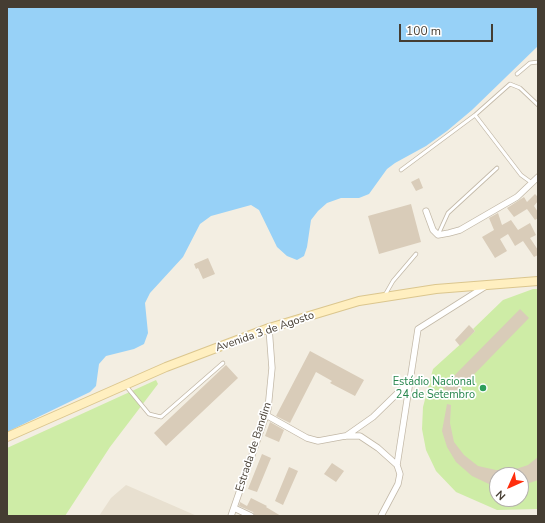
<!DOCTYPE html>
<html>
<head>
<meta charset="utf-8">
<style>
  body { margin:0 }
  #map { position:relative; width:545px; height:523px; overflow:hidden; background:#f3eee2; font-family:"Nunito Sans",sans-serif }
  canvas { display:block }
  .frame { position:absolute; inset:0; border:8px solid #453d32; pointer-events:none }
  .north { position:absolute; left:489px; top:467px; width:40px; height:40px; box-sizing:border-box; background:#fff; border:1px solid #b5b1ad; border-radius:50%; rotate:225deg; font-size:11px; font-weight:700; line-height:16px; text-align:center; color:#453d32 }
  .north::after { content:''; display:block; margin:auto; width:14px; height:18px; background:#ff2e0d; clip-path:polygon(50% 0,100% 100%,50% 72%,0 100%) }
  .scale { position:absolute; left:399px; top:24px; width:94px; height:18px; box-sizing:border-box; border:2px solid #453d32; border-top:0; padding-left:5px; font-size:12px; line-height:14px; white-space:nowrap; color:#453d32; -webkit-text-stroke:3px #fff; paint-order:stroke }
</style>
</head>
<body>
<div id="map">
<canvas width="545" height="523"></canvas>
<div class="frame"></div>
<div class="north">N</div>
<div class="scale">100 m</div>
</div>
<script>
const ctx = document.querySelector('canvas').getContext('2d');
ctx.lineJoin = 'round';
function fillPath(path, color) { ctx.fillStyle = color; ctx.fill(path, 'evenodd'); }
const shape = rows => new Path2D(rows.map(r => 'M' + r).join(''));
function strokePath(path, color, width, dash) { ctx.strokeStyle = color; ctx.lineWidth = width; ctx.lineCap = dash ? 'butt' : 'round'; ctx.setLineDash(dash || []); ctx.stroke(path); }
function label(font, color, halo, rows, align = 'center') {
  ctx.font = font + ' "Nunito Sans",sans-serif'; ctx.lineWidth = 3.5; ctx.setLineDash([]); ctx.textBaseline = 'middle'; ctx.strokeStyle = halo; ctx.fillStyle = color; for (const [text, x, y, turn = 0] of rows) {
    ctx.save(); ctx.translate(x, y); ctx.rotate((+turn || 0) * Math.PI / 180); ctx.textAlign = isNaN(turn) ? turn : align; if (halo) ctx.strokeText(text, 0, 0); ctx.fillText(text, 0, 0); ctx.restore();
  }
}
fillPath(shape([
  [126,485,197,516,99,516,111,498]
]), '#e8e0d0');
fillPath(shape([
  [533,289,538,289,538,509,497,510,456,492,436,471,426,450,422,429,423,407,433,369,475,331,473,329,503,300],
  [497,475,521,475,521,499,497,499],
  [156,380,158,384,110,447,65,516,7,516,7,448]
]), '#ceeca6');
fillPath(shape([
  [7,7,538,7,538,46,472,110,447,131,426,146,395,163,387,169,369,194,359,198,341,198,327,203,318,211,311,220,307,247,304,256,297,260,287,256,277,247,259,210,251,205,211,216,200,224,183,257,150,293,145,303,148,333,144,344,134,349,106,356,99,364,96,386,90,392,7,432]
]), '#97d1f7');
fillPath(shape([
  [419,178,423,188,416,191,411,182],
  [535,194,538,197,538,201,534,206,538,212,538,218,535,220,527,209,514,217,507,208,524,197,527,202],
  [411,204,421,242,379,254,368,216],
  [498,213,502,225,511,220,518,230,530,223,536,235,530,238,538,250,538,255,534,257,523,241,515,246,508,234,500,239,507,251,495,258,482,237,494,230,489,218],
  [208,258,215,274,203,279,198,268,196,269,194,264],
  [520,309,529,318,452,397,443,387],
  [469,325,475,331,460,346,455,340],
  [310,351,364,380,355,396,330,383,332,381,316,372,290,423,276,416],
  [226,365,238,378,166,446,154,433],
  [447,404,451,405,450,423,454,442,464,455,478,466,496,470,513,470,528,465,538,457,538,480,521,486,521,475,497,475,497,486,491,485,472,476,456,462,447,447,442,431],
  [270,422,284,430,279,442,265,436],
  [262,454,271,458,257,492,248,489],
  [332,463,344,471,336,482,324,474],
  [289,467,298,471,283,505,275,501],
  [251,498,267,506,266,507,281,516,255,516,253,512,239,506,240,502,247,506]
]), '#d9ccb9');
const lane = shape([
  [517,74,530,63,538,62],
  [475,115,521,175,532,183],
  [401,170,475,115,510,84,520,88,538,105],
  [438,235,448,213,497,168],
  [385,295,393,281,416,254],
  [126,386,149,414,161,417,223,363]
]);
const street = shape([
  [426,211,433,230,438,235,449,233,460,230,517,197,538,177],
  [266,415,307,438,318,441,345,436,360,436,378,448,397,465,400,474,398,484,381,516],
  [346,436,373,417,410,381],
  [397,465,418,329,486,286],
  [234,508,251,516],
  [231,516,268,409,272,368,269,328]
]);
const secondary = shape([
  [7,437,166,367,269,328,359,301,436,289,538,281]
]);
strokePath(lane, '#c2b8a7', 4.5);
strokePath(street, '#c2b8a7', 7);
strokePath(secondary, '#dbc68e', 10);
strokePath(lane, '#fff', 3);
strokePath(street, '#fff', 5.5);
strokePath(secondary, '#ffefc0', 8);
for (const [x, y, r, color] of [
  [483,388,4,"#2e9e5b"]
]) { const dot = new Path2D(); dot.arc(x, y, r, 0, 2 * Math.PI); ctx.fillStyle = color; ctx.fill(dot); strokePath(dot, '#fff', 1.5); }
label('11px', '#453d32', '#fff', [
  ["Avenida 3 de Agosto",265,332,-19],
  ["Estrada de Bandim",254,447,-72]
]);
label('11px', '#27864d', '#fff', [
  ["Estádio Nacional",475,382],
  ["24 de Setembro",475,395]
], 'right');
</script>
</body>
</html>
